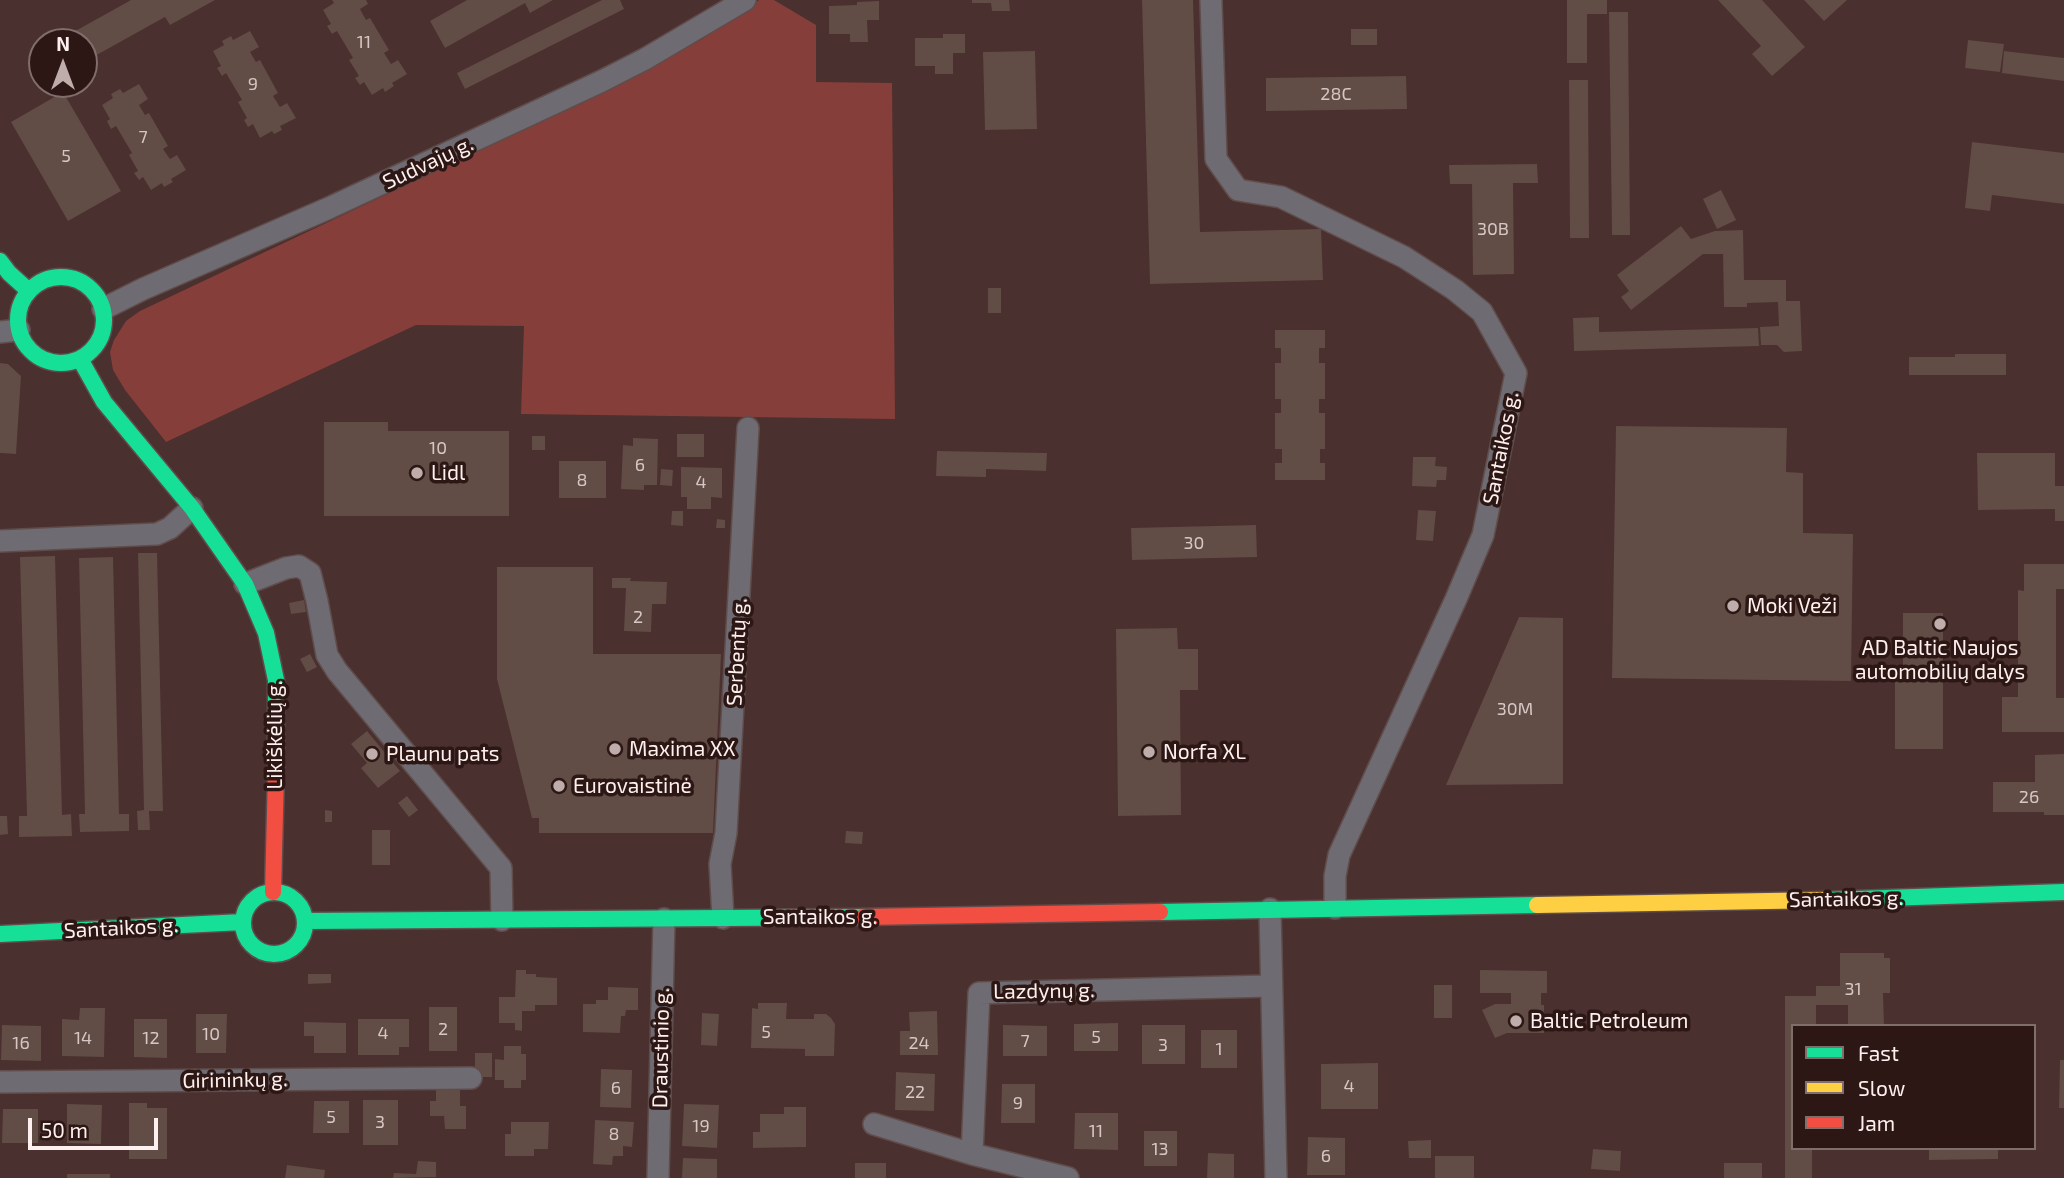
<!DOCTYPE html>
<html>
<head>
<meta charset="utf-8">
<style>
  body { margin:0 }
  #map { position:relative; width:2064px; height:1178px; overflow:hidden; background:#4a302e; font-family:"Exo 2",sans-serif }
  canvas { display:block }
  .legend { position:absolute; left:1791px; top:1024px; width:245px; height:126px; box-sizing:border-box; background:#2d1715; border:2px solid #806e6c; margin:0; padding:9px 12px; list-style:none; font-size:21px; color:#fdf0ee }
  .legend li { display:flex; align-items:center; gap:14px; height:35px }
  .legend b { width:35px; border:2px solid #806e6c }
  .north { position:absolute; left:28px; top:28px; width:70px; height:70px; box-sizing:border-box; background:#2d1715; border:2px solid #806e6c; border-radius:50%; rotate:0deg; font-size:19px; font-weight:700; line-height:28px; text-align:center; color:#fdf0ee }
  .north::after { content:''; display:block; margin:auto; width:24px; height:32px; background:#beadab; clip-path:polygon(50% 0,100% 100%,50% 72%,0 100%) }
  .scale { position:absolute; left:28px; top:1118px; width:130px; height:32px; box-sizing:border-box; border:4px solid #fdf0ee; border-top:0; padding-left:9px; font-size:21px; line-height:24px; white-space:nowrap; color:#fdf0ee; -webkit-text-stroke:5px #2d1715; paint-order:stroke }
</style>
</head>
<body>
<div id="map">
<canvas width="2064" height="1178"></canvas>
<ul class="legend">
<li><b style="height:9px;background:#16e098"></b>Fast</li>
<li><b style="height:9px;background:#ffcf43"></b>Slow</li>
<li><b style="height:9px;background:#f24e42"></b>Jam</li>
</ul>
<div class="north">N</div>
<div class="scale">50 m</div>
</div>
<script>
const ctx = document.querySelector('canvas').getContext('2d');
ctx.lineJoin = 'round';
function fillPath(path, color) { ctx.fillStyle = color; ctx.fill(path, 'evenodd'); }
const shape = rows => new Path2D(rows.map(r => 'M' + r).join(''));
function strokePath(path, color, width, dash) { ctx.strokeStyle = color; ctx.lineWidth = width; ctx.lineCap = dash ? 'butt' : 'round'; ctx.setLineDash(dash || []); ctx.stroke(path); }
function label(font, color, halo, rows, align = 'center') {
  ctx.font = font + ' "Exo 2",sans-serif'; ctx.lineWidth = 7; ctx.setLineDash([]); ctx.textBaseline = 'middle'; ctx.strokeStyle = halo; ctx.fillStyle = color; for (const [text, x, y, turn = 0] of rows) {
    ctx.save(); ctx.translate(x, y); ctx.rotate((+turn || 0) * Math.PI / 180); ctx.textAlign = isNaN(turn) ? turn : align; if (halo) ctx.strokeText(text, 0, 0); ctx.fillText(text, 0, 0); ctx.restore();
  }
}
fillPath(shape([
  [759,0,774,0,816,25,816,82,892,83,895,419,521,414,524,326,416,325,166,442,125,390,113,370,110,352,114,340,126,321,140,311,618,85,702,39]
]), '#853e39');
fillPath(shape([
  [131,0,215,0,170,25,165,17,84,62,84,42,62,42,61,39],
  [332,0,366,0,368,4,360,9,366,20,370,18,389,50,384,53,391,64,398,60,407,74,392,83,394,86,385,92,383,88,372,95,364,82,360,85,355,78,359,76,349,60,353,58,337,31,332,34,327,26,331,24,323,10,334,3],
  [467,0,553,0,530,13,525,3,445,48,430,21],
  [602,0,620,0,624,9,465,89,457,73],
  [972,0,1009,0,1010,11,992,11,991,3,972,3],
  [1142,0,1193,0,1200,232,1321,229,1323,280,1150,284],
  [1567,0,1607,0,1607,14,1587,14,1587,63,1567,63],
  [1718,0,1762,0,1805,47,1772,76,1752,54,1761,46],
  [1804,0,1847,0,1824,21],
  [879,1,879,20,867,20,868,42,850,42,850,34,829,34,829,6,857,5,857,2],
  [1609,12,1628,12,1630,235,1612,235],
  [1351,29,1377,29,1377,45,1351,45],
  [250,31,259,47,250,52,256,62,260,60,278,93,273,96,280,107,287,103,296,118,280,126,282,130,274,134,272,131,260,138,253,124,248,127,244,120,247,118,238,102,242,100,226,73,222,76,217,68,221,66,213,51,224,45,222,41,231,36,233,40],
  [943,34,965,34,965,53,953,53,953,74,935,74,935,66,915,66,915,38,943,38],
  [1968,40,2004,44,2000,72,1965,68],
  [1035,51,1037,129,985,130,983,52],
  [2004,51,2064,58,2064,81,2002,73],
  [1406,76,1407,109,1266,111,1266,78],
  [1569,80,1588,80,1589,238,1570,238],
  [139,84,148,99,139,105,145,115,149,113,168,146,163,149,170,159,177,155,186,170,171,179,173,182,164,187,162,183,151,190,143,177,139,180,134,173,138,171,129,155,132,153,116,126,111,129,107,121,110,119,102,105,113,98,111,94,120,89,123,93],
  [63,92,121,191,68,221,11,122],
  [1972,142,2064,153,2064,204,1992,195,1990,211,1965,208],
  [1537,164,1538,183,1513,183,1514,274,1473,275,1472,184,1450,184,1449,165],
  [1721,190,1736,220,1717,229,1703,199],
  [1681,226,1691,239,1715,231,1743,230,1744,280,1786,280,1786,301,1800,301,1802,351,1784,352,1777,345,1761,345,1760,327,1779,326,1778,302,1747,303,1747,307,1724,307,1723,254,1703,254,1631,310,1621,297,1629,291,1617,275],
  [988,288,1001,288,1001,313,988,313],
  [1599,317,1599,332,1758,328,1759,346,1574,351,1573,318],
  [1275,330,1325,330,1325,348,1319,348,1319,363,1325,363,1325,399,1319,399,1319,413,1325,413,1325,449,1320,449,1320,463,1325,463,1325,480,1275,480,1275,463,1282,463,1282,449,1275,449,1275,413,1281,413,1281,399,1275,399,1275,363,1281,363,1281,348,1275,348],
  [1955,354,2006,354,2006,375,1909,375,1909,357,1955,357],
  [0,363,8,364,21,376,16,454,0,453],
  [324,422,388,422,388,431,509,431,509,516,324,516],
  [1616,426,1787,428,1786,472,1803,473,1803,533,1853,534,1851,681,1612,678],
  [677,434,704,434,704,457,677,457],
  [532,436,545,436,545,450,532,450],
  [633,438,658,439,657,485,644,485,644,490,621,489,623,445,633,446],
  [937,451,1047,453,1046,471,986,469,986,477,936,476],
  [1977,453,2055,453,2055,486,2064,486,2064,521,2055,521,2055,509,1978,510],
  [1413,457,1436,457,1435,466,1447,467,1446,480,1437,480,1436,487,1412,486],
  [559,461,606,461,606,498,559,498],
  [681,467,722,468,722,498,711,497,711,509,687,509,687,497,681,497],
  [661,469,673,470,672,486,660,485],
  [1418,510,1436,511,1433,541,1416,540],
  [672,511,683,511,683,526,671,525],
  [717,519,725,520,725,528,716,528],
  [1256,525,1257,557,1132,560,1131,528],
  [138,553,157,553,163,811,149,811,150,830,138,830,137,811,144,810],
  [55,556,62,815,71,814,72,836,19,837,19,816,27,816,20,557],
  [113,557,119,814,129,814,129,831,80,832,79,814,85,814,79,558],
  [2024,564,2064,564,2064,589,2056,589,2056,698,2064,698,2064,732,2002,732,2002,697,2018,697,2018,590,2024,591],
  [497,567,593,567,593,654,721,654,713,833,539,833,539,818,532,818,497,679],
  [612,578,631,578,630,581,667,582,666,604,652,604,651,632,624,631,626,588,612,588],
  [304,600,306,612,291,614,289,603],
  [1903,613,1943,613,1943,749,1895,749,1895,671,1903,671],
  [1519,617,1563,618,1563,784,1446,785],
  [1177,628,1178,649,1198,649,1198,690,1180,690,1181,815,1118,816,1116,629],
  [310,654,317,667,307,672,300,659],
  [367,731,400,771,378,788,361,768,367,763,351,744],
  [2064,754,2064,815,2044,815,2044,812,1993,812,1993,782,2035,782,2035,755],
  [407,796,418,810,409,817,398,803],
  [325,810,332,811,332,822,325,822],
  [0,816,7,816,8,834,0,835],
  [372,830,390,830,390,865,372,865],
  [846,831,863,832,862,844,845,843],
  [1840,953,1884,953,1884,958,1890,958,1890,993,1883,993,1884,1026,1848,1026,1848,1005,1816,1005,1816,1026,1793,1026,1793,1148,1812,1148,1812,1178,1785,1178,1785,996,1816,996,1816,986,1840,986],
  [516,970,526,970,526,974,536,974,536,977,557,978,557,1005,535,1005,535,1011,522,1011,522,1031,515,1030,515,1023,499,1023,499,997,515,997],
  [1480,970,1547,971,1547,993,1541,993,1541,1005,1544,1005,1544,1033,1507,1033,1495,1038,1482,1010,1495,1004,1511,1004,1511,993,1480,993],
  [308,974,331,974,331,983,308,984],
  [1434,985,1452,985,1452,1018,1434,1018],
  [608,987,638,988,638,1010,626,1010,625,1016,621,1016,620,1033,583,1032,583,1004,596,1004,596,1000,608,1000],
  [758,1003,787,1003,786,1019,814,1019,814,1014,826,1014,831,1018,835,1024,834,1056,805,1056,805,1049,751,1048,752,1008,758,1009],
  [429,1007,457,1007,457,1051,429,1051],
  [80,1008,105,1008,104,1057,62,1056,62,1019,79,1020],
  [937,1011,938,1055,900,1055,900,1031,910,1031,909,1012],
  [702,1013,719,1014,717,1046,701,1045],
  [196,1014,227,1014,226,1053,196,1053],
  [134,1019,167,1019,167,1058,134,1057],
  [358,1019,409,1019,409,1047,399,1047,399,1055,358,1055],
  [304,1022,346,1023,346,1053,314,1053,314,1036,304,1036],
  [1118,1023,1118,1051,1074,1051,1074,1024],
  [2,1025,41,1026,41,1061,1,1060],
  [1003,1025,1047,1026,1047,1056,1003,1056],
  [1142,1025,1185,1025,1185,1064,1142,1064],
  [1201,1030,1237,1030,1237,1068,1201,1068],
  [504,1046,521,1046,521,1054,526,1054,526,1080,521,1080,521,1088,504,1088,504,1080,495,1080,495,1059,504,1060],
  [475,1053,492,1053,492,1077,475,1077],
  [2060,1060,2064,1060,2064,1108,2059,1108],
  [1378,1063,1378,1109,1321,1109,1321,1064],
  [601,1069,632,1070,631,1108,600,1107],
  [896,1072,935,1074,934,1111,895,1110],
  [1002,1084,1035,1084,1035,1123,1001,1123],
  [436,1088,460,1088,460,1106,466,1106,466,1129,445,1129,444,1116,430,1116,430,1101,436,1101],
  [363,1100,398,1100,398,1145,363,1145],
  [314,1101,349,1101,349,1133,313,1133],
  [129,1103,147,1103,147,1108,167,1108,167,1159,129,1159],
  [67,1104,102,1105,101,1144,67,1143],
  [684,1104,719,1105,717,1148,682,1146],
  [784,1107,806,1107,806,1147,753,1148,753,1132,760,1132,760,1114,784,1114],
  [3,1109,38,1109,38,1143,2,1143],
  [1075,1113,1118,1113,1118,1150,1074,1149],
  [595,1120,634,1122,632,1147,623,1146,623,1156,613,1156,612,1165,593,1164],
  [511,1122,549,1122,548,1149,534,1149,534,1156,505,1156,505,1134,511,1134],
  [1144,1131,1177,1131,1177,1166,1144,1166],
  [1308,1137,1345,1138,1345,1175,1307,1175],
  [1431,1140,1431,1158,1409,1158,1408,1141],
  [1929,1148,1998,1148,1998,1159,1929,1160],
  [1593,1149,1621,1151,1620,1171,1591,1169],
  [1208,1153,1234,1154,1234,1178,1207,1178],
  [1435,1156,1474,1156,1474,1178,1435,1178],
  [683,1158,717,1159,717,1178,682,1178],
  [418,1161,436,1162,436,1177,393,1178,394,1173,416,1174],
  [855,1163,886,1163,886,1178,855,1178],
  [1724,1163,1762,1163,1762,1178,1724,1178],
  [287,1165,325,1170,324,1178,285,1178],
  [67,1174,110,1174,110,1178,67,1178]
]), '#614c46');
const street = shape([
  [1211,1,1216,159,1238,190,1281,197,1404,257,1418,266,1455,290,1482,312,1516,373,1483,535,1456,599,1339,855,1335,876,1335,908],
  [103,309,143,289,329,208,602,81,645,59,745,0],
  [0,332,19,330],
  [0,541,157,534,170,528,192,508],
  [245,584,286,568,299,566,310,573,317,601,327,655,337,671,501,868,502,920],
  [1270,909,1276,1178],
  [723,918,720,864,726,833,748,428],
  [0,1082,471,1078],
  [874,1124,972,1154,1068,1178],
  [972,1154,979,993,1270,986],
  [658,1178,664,919]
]);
const fast = shape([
  [0,261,9,273,29,291],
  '18 320a43 43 0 1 1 86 0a43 43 0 1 1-86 0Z',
  [80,359,104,402,192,508,245,584,266,633,276,680,276,773],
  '243 923a31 31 0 1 1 62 0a31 31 0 1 1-62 0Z',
  [1826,900,2064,892],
  [1160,912,1537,905],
  [305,921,863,917],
  [0,934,243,922]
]);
const slow = shape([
  [1537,905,1826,900]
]);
const jam = shape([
  [273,892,276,773],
  [863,917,1160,912]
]);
strokePath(street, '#604d4b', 24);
strokePath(fast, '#604d4b', 19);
strokePath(slow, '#604d4b', 19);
strokePath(jam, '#604d4b', 19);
strokePath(street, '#6e6b72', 21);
strokePath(fast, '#16e098', 16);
strokePath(slow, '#ffcf43', 16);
strokePath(jam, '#f24e42', 16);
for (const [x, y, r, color] of [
  [417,473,7,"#beadab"],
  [1733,606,7,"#beadab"],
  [1940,624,7,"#beadab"],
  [615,749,7,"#beadab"],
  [1149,752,7,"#beadab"],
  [372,754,7,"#beadab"],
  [559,786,7,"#beadab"],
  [1516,1021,7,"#beadab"]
]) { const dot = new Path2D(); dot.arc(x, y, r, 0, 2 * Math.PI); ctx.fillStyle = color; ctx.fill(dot); strokePath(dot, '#2d1715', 2.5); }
label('18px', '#d6c7c4', null, [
  ["11",364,42],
  ["9",253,84],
  ["28C",1336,94],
  ["7",143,137],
  ["5",66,156],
  ["30B",1493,229],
  ["10",438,448],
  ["6",640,465],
  ["8",582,480],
  ["4",701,482],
  ["30",1194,543],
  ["2",638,617],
  ["30M",1515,709],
  ["26",2029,797],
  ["31",1853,989],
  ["2",443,1029],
  ["5",766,1032],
  ["4",383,1033],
  ["10",211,1034],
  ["5",1096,1037],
  ["14",83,1038],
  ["12",151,1038],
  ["7",1025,1041],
  ["16",21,1043],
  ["24",919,1043],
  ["3",1163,1045],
  ["1",1219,1049],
  ["4",1349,1086],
  ["6",616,1088],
  ["22",915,1092],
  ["9",1018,1103],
  ["5",331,1117],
  ["3",380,1122],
  ["19",701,1126],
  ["11",1096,1131],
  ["8",614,1134],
  ["13",1160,1149],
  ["6",1326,1156]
]);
label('21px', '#fdf0ee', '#2d1715', [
  ["Sudvajų g.",428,163,-25],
  ["Santaikos g.",1501,448,-79],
  ["Serbentų g.",737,652,-87],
  ["Likiškėlių g.",275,735,-90],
  ["Santaikos g.",1846,899,-1],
  ["Santaikos g.",820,917],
  ["Santaikos g.",121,928,-3],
  ["Lazdynų g.",1044,991,-1],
  ["Draustinio g.",661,1048,-89],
  ["Girininkų g.",235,1080,-1]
]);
label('21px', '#fdf0ee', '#2d1715', [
  ["Lidl",431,473],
  ["Moki Veži",1747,606],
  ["AD Baltic Naujos",1940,648,"center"],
  ["automobilių dalys",1940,672,"center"],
  ["Maxima XX",629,749],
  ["Norfa XL",1163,752],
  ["Plaunu pats",386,754],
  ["Eurovaistinė",573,786],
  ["Baltic Petroleum",1530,1021]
], 'left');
</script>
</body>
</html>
